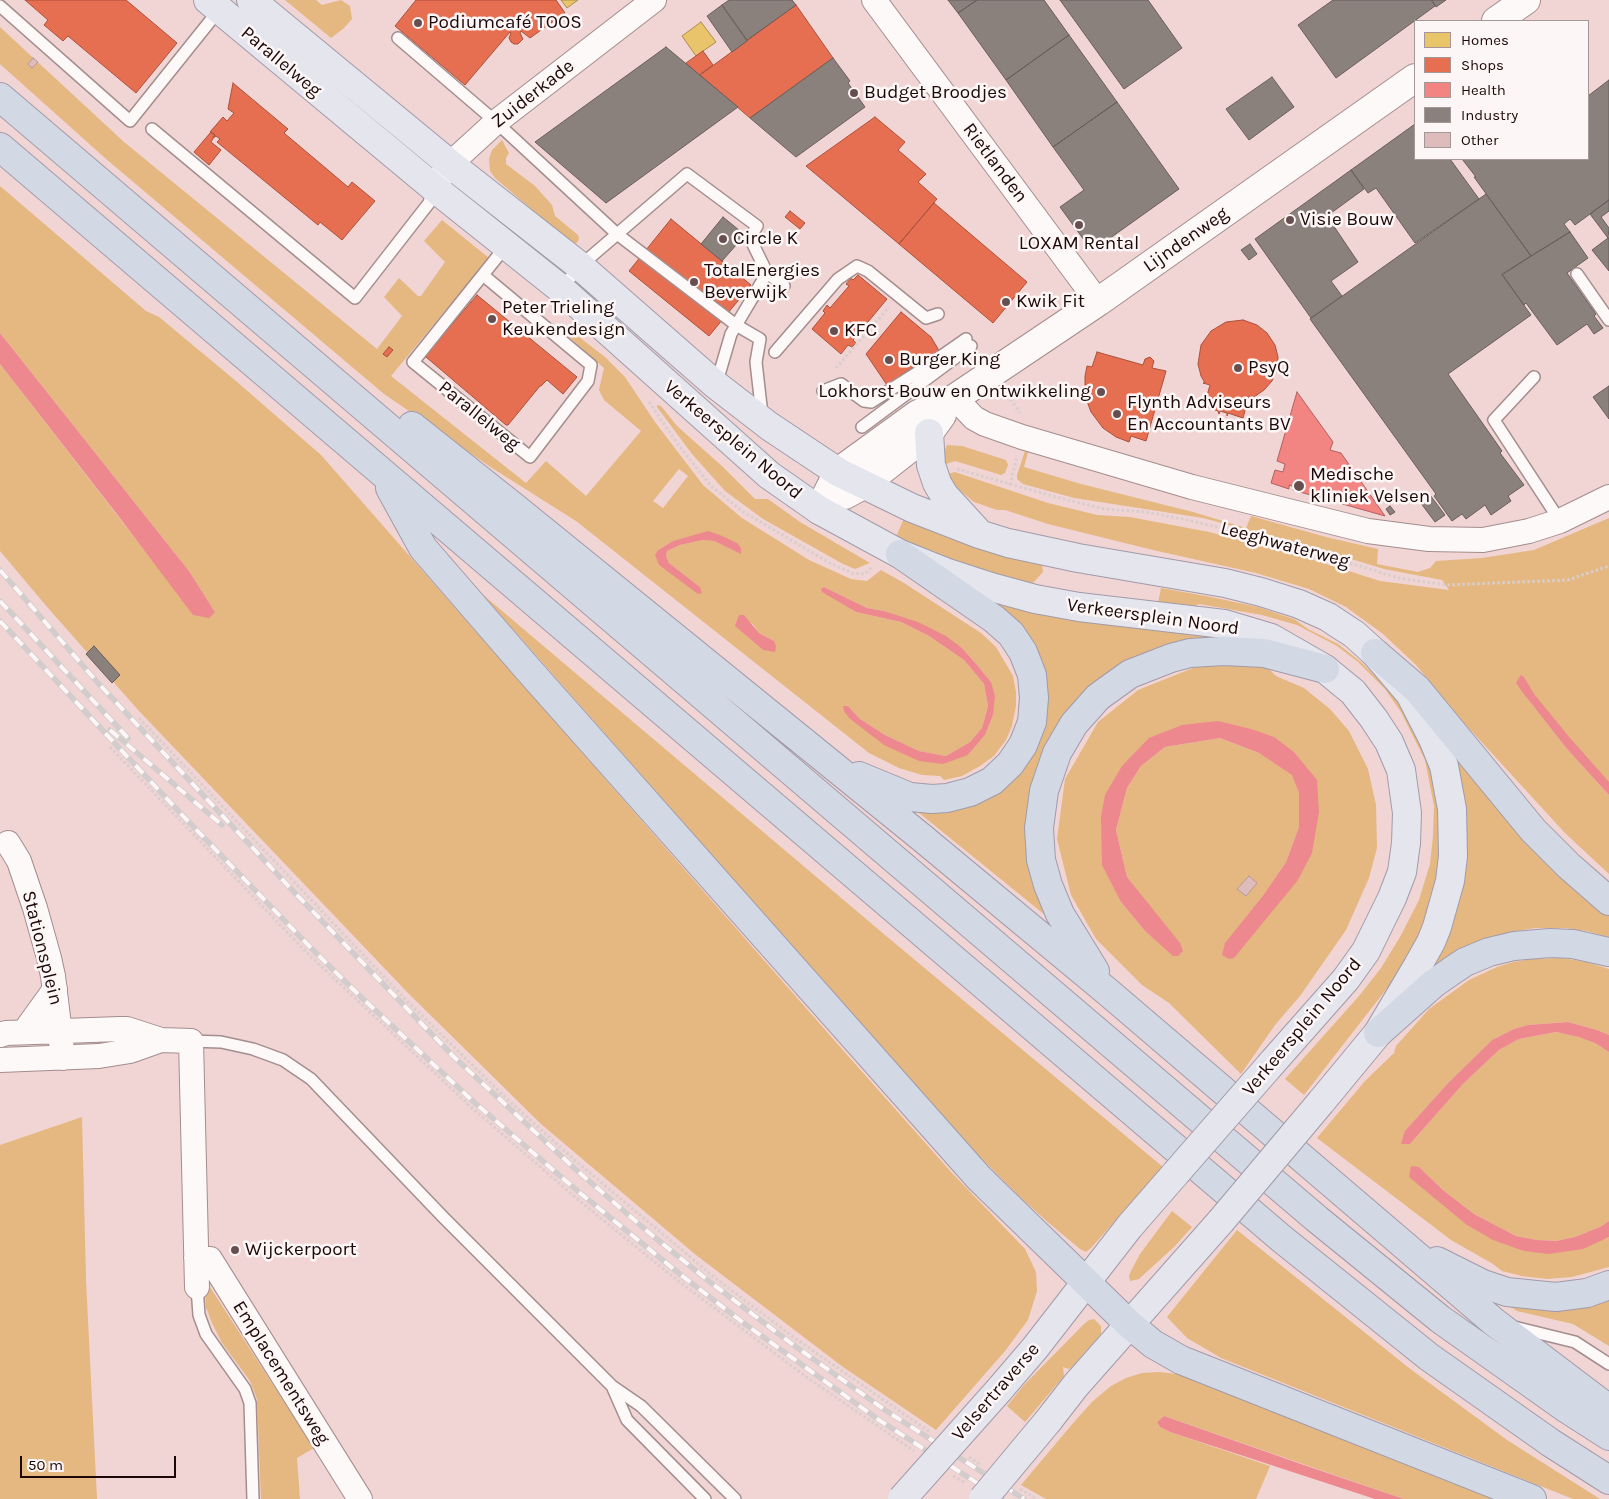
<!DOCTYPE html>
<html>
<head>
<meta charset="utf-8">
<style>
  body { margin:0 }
  #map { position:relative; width:1609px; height:1499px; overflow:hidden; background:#f1d4d4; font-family:Karla,sans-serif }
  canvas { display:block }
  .legend { position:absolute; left:1414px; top:20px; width:175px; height:140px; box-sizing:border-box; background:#fdf6f6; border:1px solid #a39797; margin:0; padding:6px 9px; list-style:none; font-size:15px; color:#1d0809 }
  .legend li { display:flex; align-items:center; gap:10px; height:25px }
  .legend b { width:25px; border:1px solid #a39797 }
  .scale { position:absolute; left:20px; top:1456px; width:156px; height:22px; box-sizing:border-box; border:2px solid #1d0809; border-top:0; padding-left:6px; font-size:15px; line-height:18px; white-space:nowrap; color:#1d0809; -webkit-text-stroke:4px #fdf6f6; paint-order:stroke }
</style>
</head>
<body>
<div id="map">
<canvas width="1609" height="1499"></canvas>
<ul class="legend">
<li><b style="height:14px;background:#e9c46a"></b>Homes</li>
<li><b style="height:14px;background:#e76f51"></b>Shops</li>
<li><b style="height:14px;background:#f28482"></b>Health</li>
<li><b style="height:14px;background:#8a817c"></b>Industry</li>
<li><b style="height:14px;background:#debcbc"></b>Other</li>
</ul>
<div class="scale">50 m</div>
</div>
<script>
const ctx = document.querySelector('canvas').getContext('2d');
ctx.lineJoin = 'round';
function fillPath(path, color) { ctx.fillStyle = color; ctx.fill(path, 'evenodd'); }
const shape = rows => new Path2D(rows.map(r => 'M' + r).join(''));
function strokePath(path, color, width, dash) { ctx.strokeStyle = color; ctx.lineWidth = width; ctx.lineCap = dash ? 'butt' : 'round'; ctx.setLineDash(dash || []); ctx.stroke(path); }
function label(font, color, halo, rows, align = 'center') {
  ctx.font = font + ' Karla,sans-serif'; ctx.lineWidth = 5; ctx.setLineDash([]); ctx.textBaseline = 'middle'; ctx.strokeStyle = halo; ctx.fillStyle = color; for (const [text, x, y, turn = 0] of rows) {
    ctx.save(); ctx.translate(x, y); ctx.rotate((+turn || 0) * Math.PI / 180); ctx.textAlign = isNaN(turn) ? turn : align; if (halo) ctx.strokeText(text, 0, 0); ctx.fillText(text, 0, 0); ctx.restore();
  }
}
fillPath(shape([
  [285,0,316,0,322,5,341,0,350,6,352,19,344,28,331,38],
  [0,27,124,142,377,349,402,316,384,297,399,278,418,296,421,296,445,262,424,241,442,220,489,258,391,376,526,483,546,461,586,496,641,431,604,400,599,390,604,368,567,335,566,327,605,357,625,377,655,422,703,485,742,518,809,560,851,579,867,581,881,570,904,583,981,633,996,647,1013,676,1016,692,1016,706,1012,726,1006,740,994,756,980,766,962,776,944,780,940,776,922,775,899,768,869,753,576,521,492,468,384,394,105,158,0,64],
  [679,469,688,476,663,508,653,501],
  [689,537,737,543,740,553,714,541,703,540,680,545,667,551,666,556,669,563,700,587,659,565,658,550,673,541],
  [824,587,867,608,884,611,962,648,978,666,991,682,993,715,985,735,968,755,919,761,849,718,848,706,860,719,885,735,919,751,946,756,970,742,982,728,988,706,984,684,964,660,929,636,901,622,856,612,823,592],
  [752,623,759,633,774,641,763,650,738,628],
  [502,140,509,153,506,158,506,164,535,186,552,205,555,216,578,235,579,239,577,243,571,243,495,178,490,171,489,159,492,150],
  [0,186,146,311,159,317,236,381,321,455,841,1048,952,1173,1025,1249,1036,1272,1037,1291,1028,1320,1005,1351,936,1430,843,1367,696,1255,541,1124,408,993,139,711,48,608,0,551,0,364,151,559,215,612,189,571,0,333],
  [657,405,661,406,677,426,723,467,755,499,768,499,800,522,870,563,855,569,843,564,763,519,725,491,692,454,657,407],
  [947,445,962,446,1006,460,1008,465,1005,473,1001,475,955,461,946,464,944,453],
  [1025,451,1028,452,1024,467,1081,484,1193,512,1246,528,1251,516,1326,537,1378,549,1377,564,1418,572,1430,568,1436,561,1482,558,1534,550,1609,518,1609,788,1523,693,1567,749,1609,795,1609,874,1565,833,1466,725,1416,665,1383,634,1346,607,1309,589,1256,573,1153,550,1048,524,1005,510,997,510,974,502,958,489,948,474,955,472,1048,503,1097,515,1130,517,1209,532,1311,559,1380,581,1449,590,1442,580,1384,569,1315,548,1203,518,1074,498,1023,484,1017,479,1017,475],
  [905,516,1042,564,1043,572,1032,584,973,567,936,554,896,537],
  [1161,588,1211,597,1258,607,1294,619,1308,629,1338,644,1361,662,1388,689,1400,705,1411,723,1427,758,1435,783,1440,817,1441,847,1438,880,1430,907,1418,939,1402,969,1304,1095,1285,1079,1359,996,1381,968,1400,937,1419,900,1430,864,1433,836,1434,806,1425,760,1401,712,1385,689,1358,662,1337,646,1297,625,1262,615,1199,604,1195,606,1158,603],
  [482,594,885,935,1163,1167,1091,1248,1086,1252,1080,1249,1050,1224,1020,1197,965,1142],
  [995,604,1097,622,1213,636,1150,652,1082,706,1038,861,1045,915,913,808,941,813,1000,793,1031,753,1040,720],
  [1227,663,1268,668,1276,676,1304,688,1330,709,1349,731,1368,769,1376,805,1377,848,1369,878,1346,930,1300,996,1275,1025,1241,1074,1169,1003,1142,985,1096,939,1071,895,1057,839,1065,779,1098,722,1138,690,1198,666],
  [1182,725,1294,752,1312,853,1262,897,1286,862,1299,827,1299,793,1293,775,1259,753,1220,738,1165,747,1141,766,1127,788,1116,830,1127,877,1144,900,1173,955,1145,931,1121,902,1105,795],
  [1441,736,1557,873,1609,916,1609,937,1587,931,1565,928,1535,928,1522,930,1497,935,1481,941,1436,968,1431,956,1444,927],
  [1562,958,1586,962,1609,969,1609,1035,1597,1030,1568,1022,1528,1025,1514,1029,1492,1040,1448,1083,1404,1132,1401,1144,1410,1144,1463,1084,1499,1050,1519,1039,1556,1032,1579,1036,1595,1043,1609,1052,1609,1221,1600,1227,1575,1237,1556,1241,1537,1240,1516,1236,1474,1214,1443,1190,1419,1167,1409,1177,1524,1251,1605,1239,1609,1237,1609,1267,1572,1277,1547,1279,1522,1276,1502,1271,1493,1264,1451,1240,1317,1138,1365,1081,1394,1053,1396,1046,1429,1009,1469,980,1497,967,1513,962,1533,959],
  [82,1117,86,1280,97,1499,0,1499,0,1145],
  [1172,1211,1192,1227,1175,1246,1139,1279,1130,1281,1129,1276,1131,1271,1140,1254],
  [1237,1230,1409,1368,1507,1440,1600,1499,1573,1499,1221,1358,1187,1338,1167,1317],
  [208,1284,314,1448,297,1458,300,1499,261,1499,257,1399,250,1381,222,1343,212,1323,206,1307,205,1291],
  [1609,1300,1609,1346,1573,1324,1517,1311,1506,1304,1566,1309],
  [1094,1319,1101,1326,1101,1334,1072,1367,1069,1369,1063,1367,1064,1376,1025,1422,1007,1406,1024,1385,1084,1324,1089,1320],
  [1159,1372,1177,1374,1199,1382,1492,1499,1404,1499,1164,1416,1157,1422,1160,1427,1170,1432,1270,1466,1256,1499,1046,1499,1021,1485,1074,1422,1093,1401,1111,1386,1126,1378,1142,1373]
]), '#e4b880');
fillPath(shape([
  [0,333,189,571,215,612,209,618,193,615,116,513,0,364],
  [708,531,720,535,737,543,741,548,741,554,714,541,703,540,680,545,667,551,666,556,669,563,700,587,702,593,698,594,659,565,655,555,658,550,673,541],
  [824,587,867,608,884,611,918,622,946,636,962,648,978,666,991,682,995,696,993,715,985,735,968,755,943,764,919,761,884,745,849,718,844,711,843,706,848,706,860,719,885,735,919,751,946,756,970,742,982,728,988,706,984,684,964,660,929,636,901,622,856,612,822,592,821,589],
  [739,615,744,615,759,633,774,641,776,646,775,652,763,650,735,626],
  [1521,675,1524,677,1534,694,1570,738,1609,782,1609,795,1567,749,1523,693,1516,683],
  [1218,721,1251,729,1274,737,1294,752,1317,780,1319,812,1312,853,1298,880,1234,958,1229,959,1222,955,1225,943,1262,897,1286,862,1299,827,1299,793,1292,775,1259,753,1220,738,1165,747,1141,766,1127,788,1116,830,1127,877,1180,943,1183,951,1178,956,1173,956,1145,931,1121,902,1102,865,1101,817,1105,795,1122,766,1149,738,1182,725],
  [1568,1022,1597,1030,1609,1035,1609,1052,1595,1043,1579,1037,1556,1032,1519,1039,1499,1050,1463,1084,1410,1144,1401,1144,1404,1132,1448,1083,1492,1040,1514,1029,1528,1025],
  [1411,1166,1419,1167,1443,1190,1474,1214,1516,1236,1537,1240,1556,1241,1575,1237,1600,1227,1609,1221,1609,1237,1583,1249,1549,1254,1524,1251,1493,1240,1467,1225,1409,1177],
  [1164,1416,1301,1464,1404,1499,1375,1499,1170,1432,1160,1427,1157,1422]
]), '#ed888e');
const homes = shape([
  [561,0,578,0,567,8,561,0],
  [701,22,716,42,696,56,682,36,701,22]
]);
fillPath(homes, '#e9c46a');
strokePath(homes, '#ac8c4d', 1);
const shops = shape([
  [25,0,126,0,177,43,136,93,68,36,63,41,44,25,48,20,25,0],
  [416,0,556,0,565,13,530,38,521,31,520,33,523,39,518,44,514,44,511,42,509,38,511,33,510,32,465,85,395,26,416,0],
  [796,5,833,58,750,118,700,75,796,5],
  [703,51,713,65,699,75,686,63,703,51],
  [233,83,288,129,284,133,322,165,348,187,352,182,375,201,342,240,320,222,318,225,217,142,220,139,216,136,213,138,215,135,210,132,223,117,227,121,234,113,228,109,233,83],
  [875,117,905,142,898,150,926,174,918,182,937,199,899,244,806,166,875,117],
  [211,132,215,135,211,142,221,150,209,165,194,152,211,132],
  [934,203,1027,282,993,323,899,244,934,203],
  [790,211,805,223,800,229,785,217,790,211],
  [671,219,751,285,709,336,629,271,671,219],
  [858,275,887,299,853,340,856,343,852,347,848,345,841,354,812,329,825,313,823,311,827,305,830,308,849,286,846,284,851,278,853,280,858,275],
  [477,295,577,377,563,394,547,380,541,386,540,386,508,425,506,425,426,357,426,355,477,295],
  [901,312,931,337,941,354,923,368,919,363,887,385,866,354,901,312],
  [1243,320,1257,325,1267,333,1275,345,1278,357,1277,370,1272,381,1264,390,1254,397,1256,398,1249,396,1243,418,1228,413,1227,416,1227,413,1220,411,1219,414,1218,411,1204,406,1210,385,1203,383,1205,383,1201,376,1198,364,1201,345,1211,331,1226,322,1243,320],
  [389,347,393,350,387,357,383,354,389,347],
  [1097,352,1143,365,1145,359,1150,357,1154,361,1152,368,1166,371,1146,441,1131,436,1129,442,1116,437,1103,428,1091,412,1085,396,1085,376,1087,366,1092,367,1097,352]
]);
fillPath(shops, '#e76f51');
strokePath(shops, '#aa503b', 1);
const health = shape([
  [1297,392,1333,442,1330,450,1341,453,1385,516,1293,490,1294,487,1289,485,1289,489,1271,483,1275,470,1283,472,1285,464,1277,461,1297,392]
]);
fillPath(health, '#f28482');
strokePath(health, '#b25f5e', 1);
const industry = shape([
  [729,0,792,0,796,5,747,40,722,5,729,0],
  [948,0,977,0,958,13,948,0],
  [977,0,1044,0,1069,35,1006,80,958,13,977,0],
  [1060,0,1148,0,1182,48,1124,89,1060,0],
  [1333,0,1431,0,1435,6,1336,78,1298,25,1333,0],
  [1432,0,1446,0,1436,7,1432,0],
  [722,5,747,41,732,52,707,16,722,5],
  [1069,35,1117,102,1053,147,1006,80,1069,35],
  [666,47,738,107,606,203,535,142,666,47],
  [833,58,850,81,848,83,865,107,796,157,750,118,833,58],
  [1272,77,1294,107,1249,140,1226,109,1272,77],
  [1609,80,1609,200,1575,225,1570,219,1564,224,1570,232,1531,256,1474,177,1476,177,1462,159,1588,159,1588,96,1609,80],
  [1117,102,1179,189,1092,251,1060,207,1084,190,1053,147,1117,102],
  [1415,124,1415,159,1450,159,1479,199,1415,243,1376,188,1368,193,1351,170,1415,124],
  [1351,170,1364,189,1327,216,1358,262,1331,281,1342,296,1311,318,1255,239,1351,170],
  [1486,194,1531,256,1502,275,1531,315,1448,374,1502,451,1500,453,1524,485,1508,496,1511,501,1491,515,1485,505,1466,519,1462,514,1452,521,1434,496,1436,494,1310,319,1486,194],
  [1609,200,1609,211,1601,217,1609,228,1608,238,1590,214,1609,200],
  [723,217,745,235,722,261,701,244,723,217],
  [1570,232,1588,258,1567,273,1596,314,1594,316,1603,328,1594,334,1587,324,1557,345,1526,303,1524,305,1502,274,1570,232],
  [1608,238,1609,238,1609,271,1592,250,1608,238],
  [1250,244,1257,254,1249,260,1241,250,1250,244],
  [1609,386,1609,419,1593,397,1609,386],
  [1430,495,1445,515,1435,522,1420,502,1430,495],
  [1390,506,1395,512,1390,515,1386,509,1390,506],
  [94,646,120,675,112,683,86,654,94,646]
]);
fillPath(industry, '#8a817c');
strokePath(industry, '#695d5a', 1);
const building = shape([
  [33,58,38,62,32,68,28,64,33,58],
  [1249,876,1257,883,1246,896,1237,889,1249,876]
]);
fillPath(building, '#debcbc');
strokePath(building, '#b39b9b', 1);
const service = shape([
  [0,6,130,121,219,10],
  [398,38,496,122,617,234,736,325,760,339,756,362,762,415],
  [152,129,355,298,429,203,433,187],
  [767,273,784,286],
  [1577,274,1609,320],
  [483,275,591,365,588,381,530,457,413,362,506,246],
  [561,289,580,266,687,174,757,226,750,238,767,273,731,334,716,385],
  [775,352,838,279,857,266,868,271,926,318,938,314],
  [1534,377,1494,420,1560,521],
  [823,391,841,384,864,401,871,402,920,371,966,339],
  [862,427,971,346],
  [191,1041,221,1042,253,1049,283,1060,311,1079,444,1218,612,1386,641,1406,735,1499],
  [197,1287,199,1315,206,1334,245,1389,250,1403,253,1499],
  [1514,1327,1575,1342,1609,1364],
  [612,1386,627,1420,705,1499]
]);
const minor = shape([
  [874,0,1098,302],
  [439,179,450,164,496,122,654,0],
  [955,398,974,418,985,424,1022,437,1192,487,1368,531,1429,539,1483,540,1529,531,1560,521,1609,497],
  [8,843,19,861,35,908,49,958,53,976,63,1058],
  [24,1032,55,989],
  [0,1035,6,1033,120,1029,127,1029,161,1040,191,1041,197,1287],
  [0,1060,99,1056,130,1051,161,1040],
  [196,1258,210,1259,360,1499]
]);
const tertiary = shape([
  [1496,21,1526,0],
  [845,495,863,485,929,433,942,415],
  [819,510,838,472,918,414,955,398,1098,302,1415,78]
]);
const primary = shape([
  [208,0,433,187,561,289,769,475,819,510,900,554,945,572,991,587,1035,599,1079,607,1224,624,1271,638,1325,669,1353,692,1374,719,1389,742,1401,770,1407,813,1406,843,1402,872,1392,898,1366,951,1346,979,1271,1064],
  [251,0,450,164,580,266,716,385,769,426,838,472,912,508,979,534,1008,543,1078,558,1225,583,1261,592,1299,604,1328,617,1340,625,1354,634,1375,653,1410,694,1433,739,1444,766,1452,809,1453,856,1450,881,1437,927,1431,942,1417,967,1378,1033,1321,1102],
  [929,433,931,465,937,483,944,495,977,531],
  [999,1390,1035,1348,1129,1227,1176,1173],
  [1048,1421,1076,1385,1221,1221]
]);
const motorway = shape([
  [0,97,1317,1219,1440,1319,1567,1409,1609,1436],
  [0,147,1282,1239,1429,1357,1551,1443,1609,1480],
  [412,426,514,507,921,837,1109,993,1494,1322,1609,1409],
  [390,488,423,548,526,667,979,1178,1129,1324,1153,1344,1181,1360,1532,1499],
  [1375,653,1417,689,1533,830,1569,866,1609,901],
  [859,776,910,797,932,799,947,798,970,792,992,781,1010,764,1023,745,1032,722,1034,698,1032,675,1023,652,1011,634,994,619,900,554],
  [1095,971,1060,914,1048,885,1041,860,1039,828,1044,791,1057,753,1074,724,1098,697,1130,674,1171,658,1190,653,1224,651,1264,653,1325,669],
  [1378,1033,1433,984,1453,970,1465,962,1489,952,1514,946,1550,943,1573,944,1609,952],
  [1437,1261,1483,1284,1507,1292,1556,1297,1587,1293,1609,1285]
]);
strokePath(service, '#a48d8d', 14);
strokePath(minor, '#a48d8d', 26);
strokePath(tertiary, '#a48d8d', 30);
strokePath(primary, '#a19ba9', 30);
strokePath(motorway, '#a19ba9', 30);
strokePath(shape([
  [836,368,889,307],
  [1005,391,1020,413],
  [649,402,677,443,711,486,742,511,830,563,852,573,865,574,872,567],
  [957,469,1056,497,1105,509,1147,512,1188,520,1294,546,1399,578,1446,585,1568,580,1609,566],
  [1010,485,1017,457],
  [139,718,405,999,507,1099,578,1163,714,1277,796,1339,930,1432],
  [110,747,308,954,471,1107,576,1198,677,1280,805,1376,914,1451],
  [969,1457,981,1465],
  [953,1476,965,1483],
  [1020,1489,1037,1499]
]), '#d8cece', 3, [2.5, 2.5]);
strokePath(service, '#fdf9f9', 11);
strokePath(minor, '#fdf9f9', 24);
strokePath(tertiary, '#fdf9f9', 28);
strokePath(primary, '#e4e5ed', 28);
strokePath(motorway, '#d3d8e5', 28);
const rail = shape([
  [0,570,98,683,295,893,454,1057,574,1168,653,1236,710,1282,792,1344,885,1410,1024,1499],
  [0,601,128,738],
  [0,621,183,816,313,950,361,997,475,1103,580,1193,681,1275,745,1324,879,1420,1002,1499],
  [110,730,222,825]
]);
strokePath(rail, '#d3cccc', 5.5);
strokePath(rail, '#fdf6f6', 4, [11]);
const primaryBridge = shape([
  [1176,1173,1271,1064],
  [1221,1221,1321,1102],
  [902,1499,999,1390],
  [983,1499,1048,1421]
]);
strokePath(primaryBridge, '#a19ba9', 30, []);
strokePath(primaryBridge, '#e4e5ed', 28);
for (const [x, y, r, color] of [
  [418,23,5,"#674f50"],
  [854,93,5,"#674f50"],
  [1290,220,5,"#674f50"],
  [1079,225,5,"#674f50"],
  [723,239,5,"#674f50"],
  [694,282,5,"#674f50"],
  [1006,302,5,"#674f50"],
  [492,319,5,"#674f50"],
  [834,331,5,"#674f50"],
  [889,360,5,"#674f50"],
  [1238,368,5,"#674f50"],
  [1101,392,5,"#674f50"],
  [1117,414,5,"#674f50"],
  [1299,486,6,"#674f50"],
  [235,1250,5,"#674f50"]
]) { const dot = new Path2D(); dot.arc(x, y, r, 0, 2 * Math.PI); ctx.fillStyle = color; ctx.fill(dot); strokePath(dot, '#fdf6f6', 2); }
label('19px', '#1d0809', '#fdf6f6', [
  ["Podiumcafé TOOS",428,23],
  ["Budget Broodjes",864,93],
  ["Visie Bouw",1300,220],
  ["Circle K",733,239],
  ["LOXAM Rental",1079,244,"center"],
  ["TotalEnergies",704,271],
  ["Beverwijk",704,293],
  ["Kwik Fit",1016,302],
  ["Peter Trieling",502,308],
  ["Keukendesign",502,330],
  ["KFC",844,331],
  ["Burger King",899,360],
  ["PsyQ",1248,368],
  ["Lokhorst Bouw en Ontwikkeling",1091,392,"right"],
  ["Flynth Adviseurs",1127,403],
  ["En Accountants BV",1127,425],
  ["Medische",1310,475],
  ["kliniek Velsen",1310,497],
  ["Wijckerpoort",245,1250]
], 'left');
label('19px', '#1d0809', '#fdf6f6', [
  ["Parallelweg",281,62,40],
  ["Zuiderkade",533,94,-38],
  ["Rietlanden",995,163,53],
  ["Lijndenweg",1186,240,-35],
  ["Parallelweg",479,416,39],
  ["Verkeersplein Noord",733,440,40],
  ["Leeghwaterweg",1285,545,15],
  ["Verkeersplein Noord",1153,617,8],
  ["Stationsplein",42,948,76],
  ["Verkeersplein Noord",1302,1027,-50],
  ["Emplacementsweg",281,1373,58],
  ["Velsertraverse",996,1392,-49]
]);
</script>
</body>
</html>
